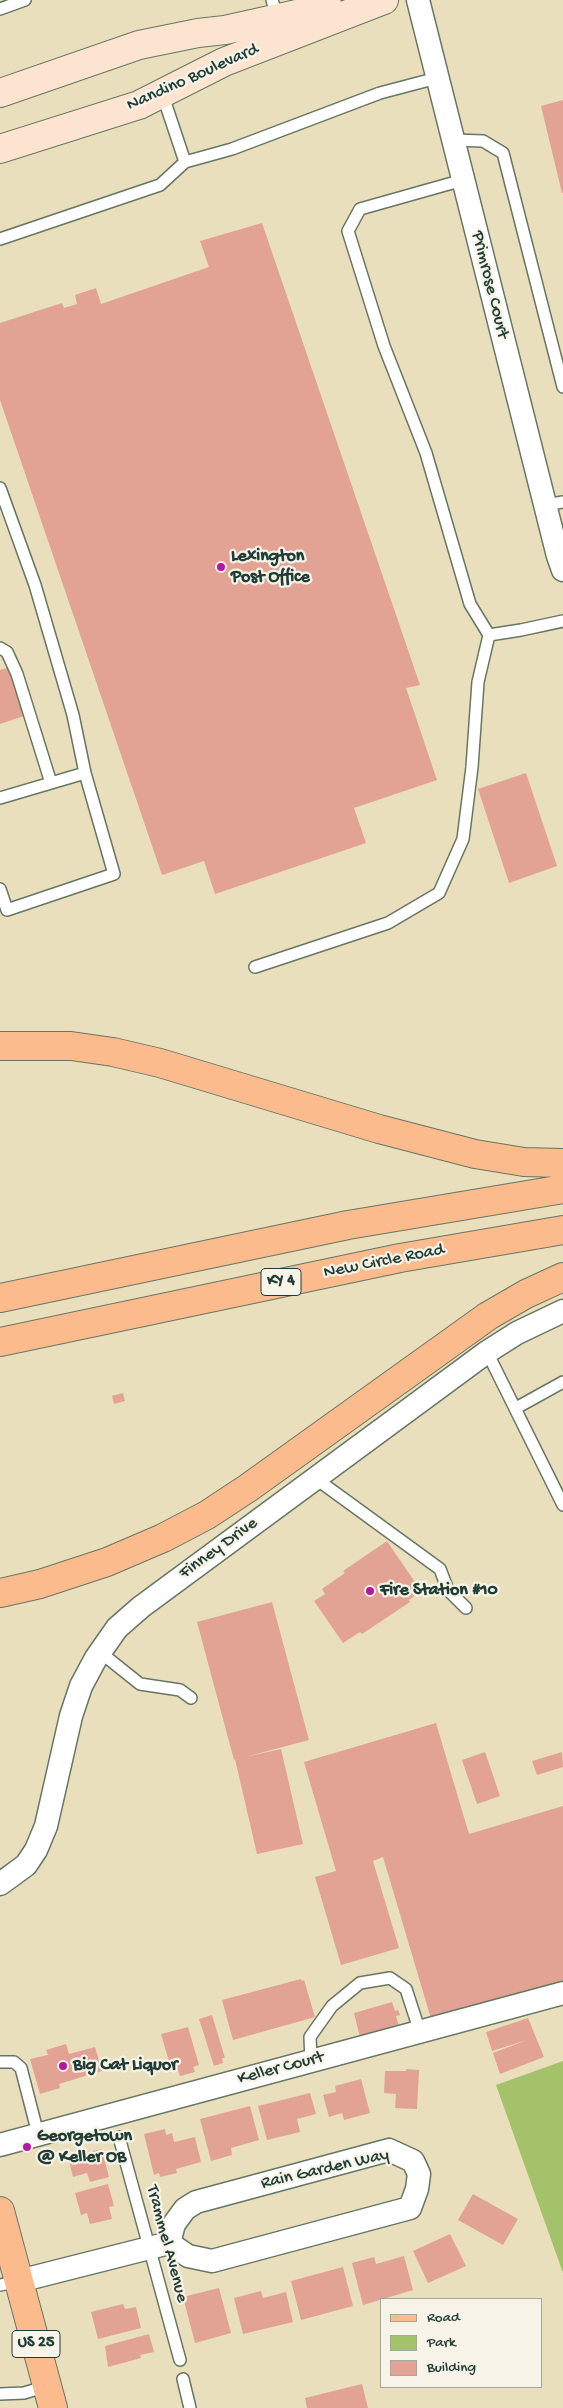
<!DOCTYPE html>
<html>
<head>
<meta charset="utf-8">
<style>
  body { margin:0 }
  #map { position:relative; width:563px; height:2408px; overflow:hidden; background:#e9dfbc; font-family:"Gochi Hand",sans-serif }
  canvas { display:block }
  .legend { position:absolute; left:380px; top:2298px; width:162px; height:90px; box-sizing:border-box; background:#f7f3e8; border:1px solid #a1aaa0; margin:0; padding:6px 9px; list-style:none; font-size:15px; color:#1f3d34 }
  .legend li { display:flex; align-items:center; gap:10px; height:25px }
  .legend b { width:25px; border:1px solid #a1aaa0 }
</style>
</head>
<body>
<div id="map">
<canvas width="563" height="2408"></canvas>
<ul class="legend">
<li><b style="height:6px;background:#fbbb8d"></b>Road</li>
<li><b style="height:14px;background:#a4c26a"></b>Park</li>
<li><b style="height:14px;background:#e2a394"></b>Building</li>
</ul>
</div>
<script>
const ctx = document.querySelector('canvas').getContext('2d');
ctx.lineJoin = 'round';
function fillPath(path, color) { ctx.fillStyle = color; ctx.fill(path, 'evenodd'); }
const shape = rows => new Path2D(rows.map(r => 'M' + r).join(''));
function strokePath(path, color, width, dash) { ctx.strokeStyle = color; ctx.lineWidth = width; ctx.lineCap = dash ? 'butt' : 'round'; ctx.setLineDash(dash || []); ctx.stroke(path); }
function label(font, color, halo, rows, align = 'center') {
  ctx.font = font + ' "Gochi Hand",sans-serif'; ctx.lineWidth = 4.5; ctx.setLineDash([]); ctx.textBaseline = 'middle'; ctx.strokeStyle = halo; ctx.fillStyle = color; for (const [text, x, y, turn = 0] of rows) {
    ctx.save(); ctx.translate(x, y); ctx.rotate((+turn || 0) * Math.PI / 180); ctx.textAlign = isNaN(turn) ? turn : align; if (halo) ctx.strokeText(text, 0, 0); ctx.fillText(text, 0, 0); ctx.restore();
  }
}
fillPath(shape([
  [563,2061,563,2273,496,2085]
]), '#a4c26a');
fillPath(shape([
  [563,100,563,193,562,193,541,106],
  [262,223,420,685,406,688,437,780,354,808,366,843,215,894,204,861,162,875,0,400,0,323,62,303,64,308,77,304,75,295,96,288,101,304,209,267,200,241],
  [10,667,27,715,0,724,0,670],
  [526,773,557,866,509,883,478,789],
  [123,1393,125,1401,114,1404,112,1396],
  [387,1541,421,1591,409,1600,410,1602,362,1634,360,1632,343,1643,314,1601,325,1594,322,1589,345,1573,343,1571],
  [272,1602,309,1740,245,1757,281,1749,303,1844,257,1854,235,1759,234,1760,197,1622],
  [436,1723,469,1834,563,1806,563,1983,432,2022,383,1857,373,1861,399,1948,341,1965,315,1877,336,1871,304,1762],
  [485,1752,500,1796,477,1804,462,1760],
  [562,1752,563,1767,537,1775,532,1761],
  [301,1979,302,1981,304,1980,315,2017,233,2040,222,2000],
  [392,2002,395,2011,398,2010,400,2015,396,2016,399,2026,360,2037,354,2013],
  [212,2015,225,2058,222,2058,223,2063,214,2066,199,2019],
  [528,2018,544,2057,500,2074,493,2053,527,2040,492,2051,486,2032],
  [188,2027,199,2065,193,2067,195,2072,180,2076,178,2070,172,2072,161,2034],
  [66,2044,69,2054,95,2047,102,2071,59,2084,60,2088,40,2094,30,2059,48,2055,46,2050],
  [406,2069,419,2070,417,2109,395,2108,396,2094,384,2093,385,2071,406,2071],
  [361,2079,370,2113,344,2120,342,2113,329,2117,323,2095,336,2092,335,2086],
  [310,2093,316,2114,297,2119,300,2132,267,2140,258,2106],
  [250,2106,259,2140,231,2148,232,2155,211,2161,200,2119],
  [165,2129,166,2135,172,2133,174,2142,195,2137,201,2162,176,2169,177,2173,160,2177,159,2173,154,2175,144,2134],
  [102,2149,109,2177,90,2182,87,2173,73,2177,68,2157],
  [108,2184,114,2206,109,2207,112,2219,90,2224,87,2213,81,2215,75,2193],
  [473,2194,518,2219,503,2245,458,2220],
  [450,2234,466,2266,428,2283,413,2251],
  [404,2256,413,2290,363,2305,352,2263,374,2257,376,2264],
  [343,2267,353,2306,301,2320,291,2281],
  [219,2288,231,2333,195,2343,183,2297],
  [261,2291,263,2298,286,2292,293,2322,243,2334,234,2298],
  [123,2304,125,2309,136,2307,141,2328,98,2339,91,2312],
  [149,2334,154,2352,140,2355,141,2358,108,2367,105,2346],
  [362,2384,368,2408,307,2408,305,2398]
]), '#e2a394');
const lane = shape([
  [272,0,278,19],
  [0,9,25,0],
  [162,93,185,162],
  [453,140,483,141,503,153,563,387],
  [463,180,360,209,348,231,384,346,426,453,470,604,489,635,521,630,563,621],
  [0,239,160,185,185,162,232,149,380,93,437,78],
  [0,488,35,585,73,715,85,773,0,798],
  [545,505,563,502],
  [0,648,7,652,17,674,51,783],
  [0,889,7,910,114,874,85,773],
  [255,967,388,923,439,893,463,839,472,767,478,682,489,635],
  [487,1352,563,1505],
  [516,1408,563,1382],
  [315,1478,440,1569,448,1590,466,1608],
  [100,1652,140,1684,180,1690,191,1698],
  [311,2061,310,2037,332,2006,360,1983,390,1978,406,1989,420,2032],
  [0,2062,14,2062,21,2068,38,2134],
  [119,2137,180,2360],
  [0,2285,19,2281],
  [183,2379,190,2408],
  [0,2394,24,2393,47,2386]
]);
const street = shape([
  [418,0,558,556,563,570],
  [0,1884,26,1865,36,1850,46,1826,71,1716,81,1686,96,1658,117,1628,141,1607,487,1352,517,1333,563,1311],
  [0,2145,563,1993],
  [389,2150,413,2161,419,2174,417,2189,410,2208,212,2261,188,2256,169,2243,174,2224,185,2209,196,2202,389,2150],
  [19,2281,169,2243]
]);
const secondary = shape([
  [0,93,139,45,198,33,225,30,328,7],
  [0,149,139,105,224,62,384,0]
]);
const primary = shape([
  [0,2211,53,2408]
]);
const highway = shape([
  [0,1046,71,1046,113,1052,160,1063,379,1129,475,1154,524,1162,563,1163],
  [0,1298,348,1225,563,1189],
  [0,1342,400,1258,563,1230],
  [0,1593,40,1584,107,1562,163,1538,207,1515,248,1488,488,1316,526,1294,563,1277]
]);
strokePath(lane, '#667664', 14);
strokePath(street, '#667664', 25);
strokePath(secondary, '#667664', 30);
strokePath(primary, '#667664', 30);
strokePath(highway, '#667664', 30);
strokePath(lane, '#fff', 11);
strokePath(street, '#fff', 22);
strokePath(secondary, '#fde4d1', 28);
strokePath(primary, '#fbbb8d', 28);
strokePath(highway, '#fbbb8d', 28);
for (const [x, y, r, color] of [
  [221,567,5,"#b5179e"],
  [370,1591,5,"#b5179e"],
  [63,2066,5,"#b5179e"],
  [27,2147,5,"#b5179e"]
]) { const dot = new Path2D(); dot.arc(x, y, r, 0, 2 * Math.PI); ctx.fillStyle = color; ctx.fill(dot); strokePath(dot, '#f7f3e8', 2); }
for (const [x, y, w] of [
  [281,1282,40],
  [36,2344,48]
]) { const box = new Path2D(); box.roundRect(x - w / 2, y - 13.5, w, 27, 4); ctx.fillStyle = '#f7f3e8'; ctx.fill(box); strokePath(box, '#1f3d34', 1); }
label('bold 16px', '#1f3d34', null, [
  ["KY 4",281,1282],
  ["US 25",36,2344]
]);
label('18px', '#1f3d34', '#f7f3e8', [
  ["Nandino Boulevard",193,78,-24],
  ["Primrose Court",489,285,76],
  ["New Circle Road",384,1262,-11],
  ["Finney Drive",219,1549,-36],
  ["Keller Court",281,2069,-15],
  ["Rain Garden Way",325,2170,-13],
  ["Trammel Avenue",166,2244,75]
]);
label('bold 18px', '#1f3d34', '#f7f3e8', [
  ["Lexington",231,557],
  ["Post Office",231,578],
  ["Fire Station #10",380,1591],
  ["Big Cat Liquor",73,2066],
  ["Georgetown",37,2137],
  ["@ Keller OB",37,2158]
], 'left');
</script>
</body>
</html>
